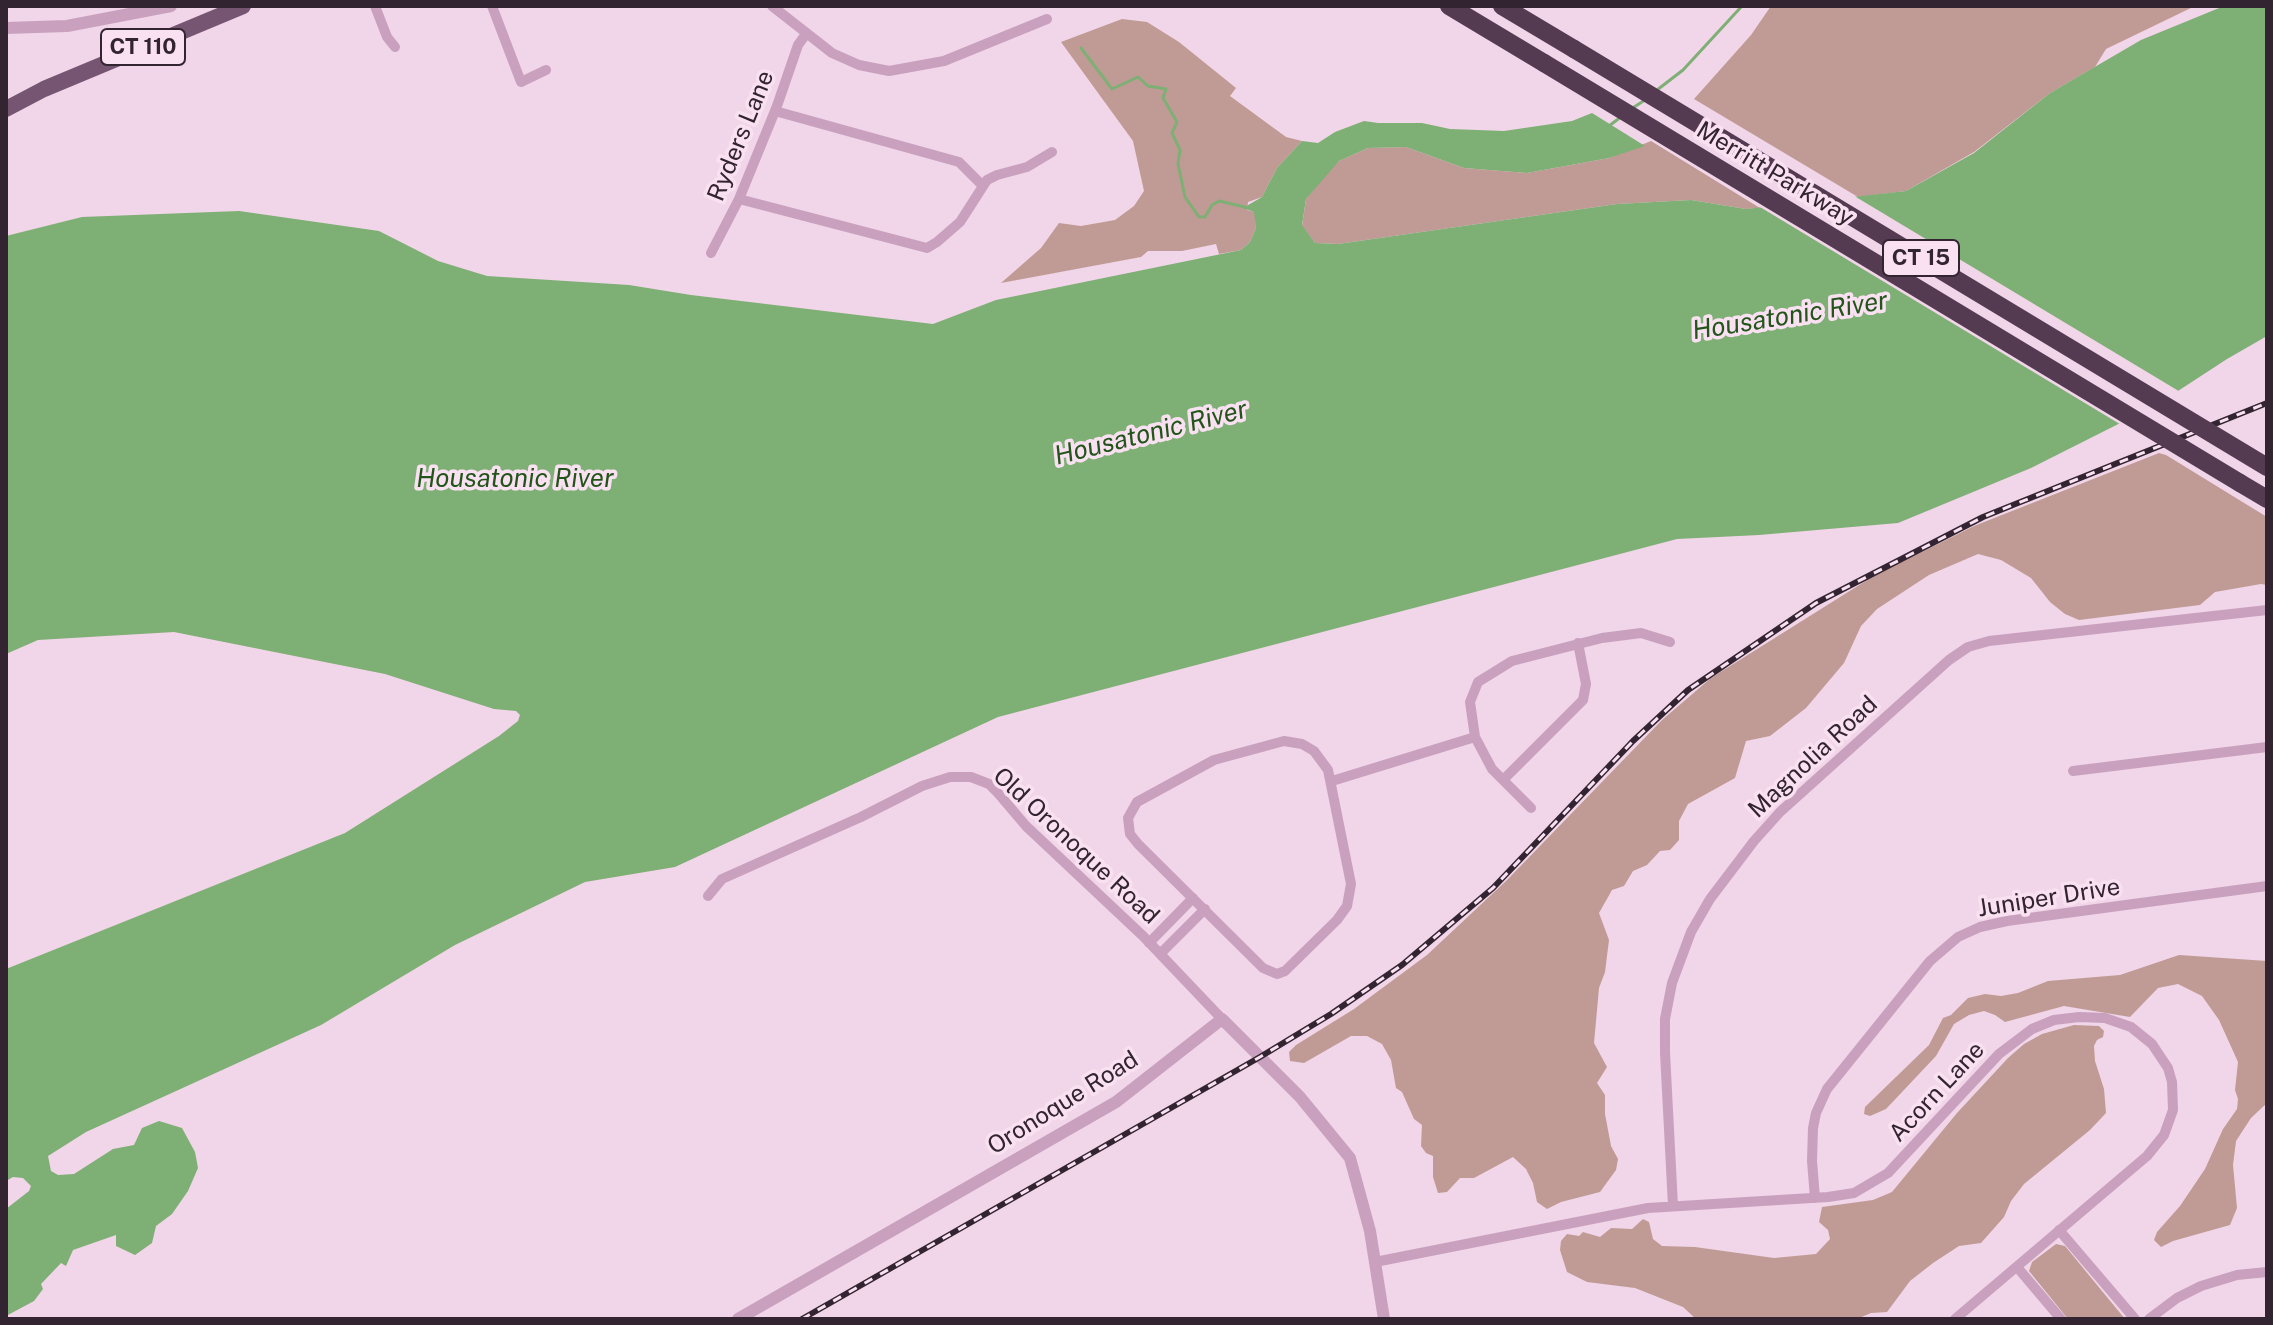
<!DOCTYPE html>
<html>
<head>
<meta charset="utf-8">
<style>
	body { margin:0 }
	#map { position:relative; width:2273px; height:1325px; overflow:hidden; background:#f1d5e8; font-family:"Public Sans",sans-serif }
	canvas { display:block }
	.frame { position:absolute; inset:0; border:8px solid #332432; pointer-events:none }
</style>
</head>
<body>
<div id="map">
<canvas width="2273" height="1325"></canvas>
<div class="frame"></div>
</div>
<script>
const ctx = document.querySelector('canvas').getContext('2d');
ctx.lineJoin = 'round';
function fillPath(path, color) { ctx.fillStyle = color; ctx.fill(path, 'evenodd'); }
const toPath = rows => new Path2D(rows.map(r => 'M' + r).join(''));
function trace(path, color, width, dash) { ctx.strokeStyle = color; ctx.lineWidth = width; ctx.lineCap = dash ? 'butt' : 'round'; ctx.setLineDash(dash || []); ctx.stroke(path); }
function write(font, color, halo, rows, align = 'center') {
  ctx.font = font + ' "Public Sans",sans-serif'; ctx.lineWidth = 7; ctx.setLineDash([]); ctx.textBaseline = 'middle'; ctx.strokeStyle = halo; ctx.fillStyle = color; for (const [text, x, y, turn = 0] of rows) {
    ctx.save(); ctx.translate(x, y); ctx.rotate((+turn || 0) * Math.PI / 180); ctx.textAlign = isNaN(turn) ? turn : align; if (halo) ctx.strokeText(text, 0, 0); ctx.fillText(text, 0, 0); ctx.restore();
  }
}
const green = toPath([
	[1771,6,2195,6,2106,49,2095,67,2050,93,1974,152,1906,191,1858,197,1694,99,1751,35],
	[1122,19,1147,22,1179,42,1236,88,1230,96,1286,137,1302,141,1277,168,1262,197,1248,202,1247,210,1255,212,1256,228,1250,242,1241,250,1219,254,1216,244,1182,251,1148,251,1141,257,1001,283,1041,248,1059,223,1081,226,1115,220,1134,206,1144,191,1133,141,1061,42],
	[1651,141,1760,208,1746,209,1691,200,1617,204,1338,244,1315,243,1302,226,1306,199,1327,172,1339,161,1368,148,1406,147,1464,168,1527,173,1609,158],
	[2159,453,2166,455,2267,517,2267,585,2261,584,2215,592,2200,605,2079,620,2065,614,2050,602,2031,578,2001,560,1978,554,1929,575,1877,609,1861,626,1844,663,1806,708,1770,736,1746,741,1735,778,1688,804,1679,821,1679,840,1670,850,1660,851,1647,865,1633,871,1624,886,1612,890,1599,913,1609,940,1605,972,1599,988,1594,1043,1607,1067,1597,1083,1605,1095,1605,1114,1611,1146,1618,1159,1616,1170,1600,1192,1561,1202,1547,1209,1537,1202,1533,1183,1526,1169,1513,1157,1474,1178,1460,1178,1447,1192,1438,1193,1433,1177,1433,1156,1426,1153,1421,1146,1422,1125,1414,1119,1402,1092,1396,1088,1391,1060,1382,1044,1367,1036,1351,1036,1304,1063,1290,1061,1289,1052,1296,1045,1354,1009,1427,955,1506,881,1662,720,1711,678,1872,577,1974,526],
	[2179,955,2267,961,2267,1103,2251,1118,2236,1141,2233,1165,2237,1208,2230,1225,2173,1241,2161,1247,2154,1240,2157,1232,2180,1206,2205,1169,2223,1129,2237,1109,2238,1099,2235,1090,2238,1062,2219,1020,2202,996,2178,984,2158,988,2130,1017,2064,1006,2005,1022,1995,1015,1984,1011,1969,1015,1954,1024,1936,1056,1886,1109,1870,1116,1864,1114,1865,1107,1929,1045,1943,1018,1951,1015,1968,998,1985,994,2001,996,2018,993,2048,981,2120,975],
	[2074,1025,2099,1026,2104,1031,2103,1037,2097,1040,2094,1046,2095,1061,2104,1089,2106,1113,2090,1130,2024,1184,2011,1201,2004,1217,1981,1243,1959,1246,1933,1263,1910,1281,1887,1312,1871,1313,1857,1319,1696,1319,1683,1307,1635,1288,1587,1282,1567,1272,1560,1250,1561,1241,1567,1234,1579,1236,1583,1232,1600,1237,1611,1228,1632,1229,1643,1219,1649,1222,1653,1239,1662,1246,1695,1247,1774,1258,1816,1254,1830,1239,1828,1230,1819,1222,1822,1207,1873,1200,1892,1192,1957,1113,2008,1058,2024,1044,2042,1034],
	[2056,1244,2065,1246,2125,1319,2068,1319,2029,1271,2032,1262]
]);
const water = toPath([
	[2224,6,2267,6,2267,336,2227,359,2158,404,2031,468,1898,523,1759,535,1677,539,998,717,675,867,585,882,455,945,321,1025,86,1132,48,1156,51,1171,58,1175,74,1174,113,1149,134,1145,142,1128,159,1121,182,1128,195,1152,198,1168,188,1191,172,1214,156,1226,152,1243,135,1255,116,1246,116,1235,73,1250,66,1266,61,1263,41,1284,43,1289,34,1301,6,1316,6,1209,29,1191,31,1186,23,1178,13,1177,6,1181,6,969,345,833,499,736,518,721,520,715,516,711,494,709,385,674,174,632,38,640,6,654,6,236,82,217,239,211,379,231,438,261,487,276,629,285,691,295,933,324,996,300,1241,250,1250,242,1256,228,1254,212,1243,208,1262,197,1277,168,1302,141,1318,143,1335,132,1364,121,1378,123,1422,123,1450,129,1504,131,1572,121,1592,113,1645,146,1609,158,1527,173,1464,168,1406,147,1368,148,1339,161,1306,199,1302,225,1315,243,1338,244,1617,204,1691,200,1746,209,1906,191,1974,153,2050,93,2141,40]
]);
const pier = toPath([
	[1851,194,2182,393,2123,426,1755,204]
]);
const stream = toPath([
	[1081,48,1112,89,1138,77,1148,86,1166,89,1163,98,1177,122,1172,133,1180,150,1178,164,1185,197,1199,217,1205,217,1212,205,1219,201,1245,207],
	[1657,90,1683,70,1742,6],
	[1631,109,1645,100],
	[1609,126,1622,116]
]);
const minor = toPath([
	[375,6,387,37,395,47],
	[492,6,521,82,546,70],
	[772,6,832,53,859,65,889,71,944,61,1047,19],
	[775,111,959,162,982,185],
	[739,199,927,248,937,242,960,222,987,180,997,175,1027,167,1052,152],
	[711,253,739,199,777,106,798,45,806,34],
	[1284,741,1302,744,1314,751,1328,770,1351,884,1347,906,1337,920,1285,971,1277,974,1263,968,1138,844,1130,834,1128,818,1137,802,1214,760,1284,741],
	[2073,771,2267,747],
	[1503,780,1583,700,1586,684,1578,643],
	[1332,781,1475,737],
	[1531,808,1492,769,1475,737,1470,702,1478,682,1512,661,1602,638,1641,633,1670,642],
	[708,896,722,879,861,817,922,786,950,777,971,777,989,784,998,793,1026,826,1143,936,1222,1019],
	[1149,943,1193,898],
	[1160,954,1205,909],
	[1815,1198,1812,1161,1813,1128,1816,1113,1827,1089,1930,961,1958,937,1980,927,2007,921,2267,886],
	[1673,1206,1665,1053,1665,1019,1672,983,1691,932,1710,899,1754,841,1780,812,1949,660,1968,647,1989,641,2267,610],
	[2059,1230,2135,1319],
	[1375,1262,1648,1208,1828,1197,1854,1193,1888,1173,1999,1054,2032,1029,2054,1020,2079,1017,2105,1018,2131,1027,2152,1044,2168,1068,2172,1082,2173,1110,2164,1135,2147,1156,1955,1319],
	[2017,1267,2061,1319],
	[2149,1319,2177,1298,2201,1286,2237,1275,2267,1272]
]);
const tertiary = toPath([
	[6,28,67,26,171,6],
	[738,1319,1116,1102,1222,1019,1300,1097,1350,1158,1370,1231,1384,1319]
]);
const primary = toPath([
	[6,109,44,89,243,6]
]);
const motorway = toPath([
	[1449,6,1544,63],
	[1502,6,1574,49],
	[2240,483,2267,499]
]);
const rail = toPath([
	[802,1319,1260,1057,1331,1014,1402,965,1493,888,1633,741,1688,690,1816,603,1983,517,2267,403]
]);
const motorwayBridge = toPath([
	[1574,49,2267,467],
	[1544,63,2240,483]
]);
const shields = [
	[143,47,84],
	[1921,258,76]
];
const shieldNames = [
	["CT 110",143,47],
	["CT 15",1921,258]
];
const streetNames = [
	["Ryders Lane",741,136,-68],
	["Merritt Parkway",1775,174,31],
	["Magnolia Road",1813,757,-43],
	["Old Oronoque Road",1076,846,43],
	["Juniper Drive",2049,898,-9],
	["Acorn Lane",1937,1092,-47],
	["Oronoque Road",1063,1103,-32]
];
const waterNames = [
	["Housatonic River",1790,316,-9],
	["Housatonic River",1151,433,-14],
	["Housatonic River",515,479]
];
fillPath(green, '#c09b95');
fillPath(water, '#7eaf74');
fillPath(pier, '#f1d5e8');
trace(stream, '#7eaf74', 3);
trace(minor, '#c9a1bf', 10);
trace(tertiary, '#c9a1bf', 12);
trace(primary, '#765572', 16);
trace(motorway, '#543b52', 18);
trace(rail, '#332432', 6);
trace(rail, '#f9e1f1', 3, [9]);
trace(motorwayBridge, '#543b52', 18);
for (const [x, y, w] of shields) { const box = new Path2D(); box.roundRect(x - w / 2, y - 18, w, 36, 6); ctx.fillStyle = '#f9e1f1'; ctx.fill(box); trace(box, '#332432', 2); }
write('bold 22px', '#332432', null, shieldNames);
write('24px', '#332432', '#f9e1f1', streetNames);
write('italic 26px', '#225519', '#f9e1f1', waterNames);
</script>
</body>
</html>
